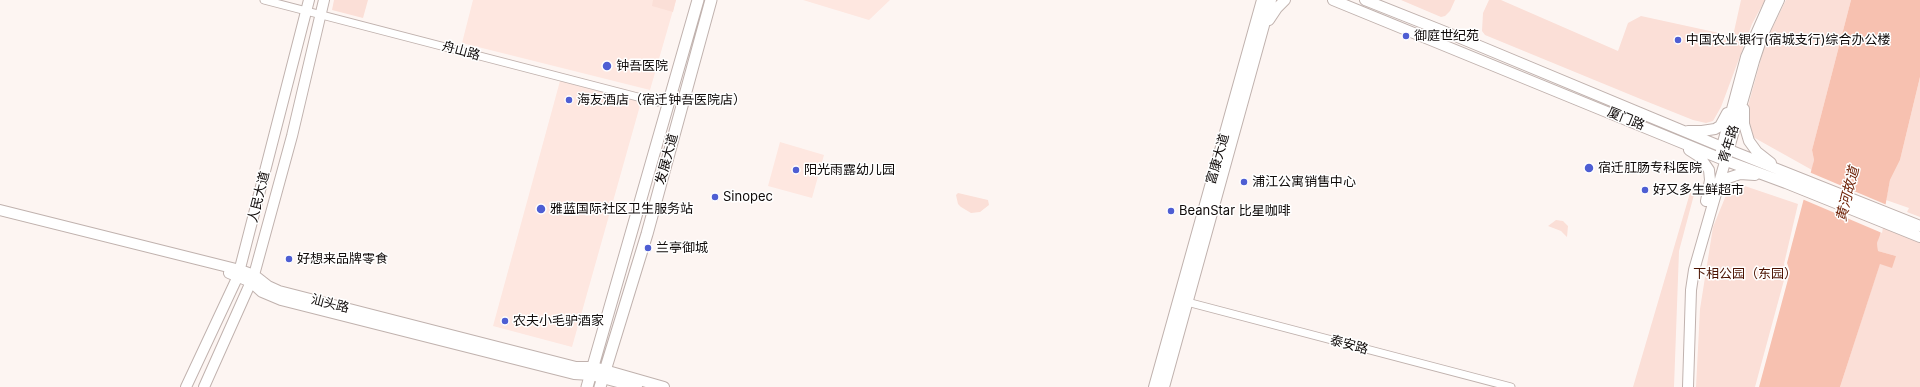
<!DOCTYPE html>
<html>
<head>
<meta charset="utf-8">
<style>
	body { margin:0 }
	canvas { display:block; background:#fdf5f2 }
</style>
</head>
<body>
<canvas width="1920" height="387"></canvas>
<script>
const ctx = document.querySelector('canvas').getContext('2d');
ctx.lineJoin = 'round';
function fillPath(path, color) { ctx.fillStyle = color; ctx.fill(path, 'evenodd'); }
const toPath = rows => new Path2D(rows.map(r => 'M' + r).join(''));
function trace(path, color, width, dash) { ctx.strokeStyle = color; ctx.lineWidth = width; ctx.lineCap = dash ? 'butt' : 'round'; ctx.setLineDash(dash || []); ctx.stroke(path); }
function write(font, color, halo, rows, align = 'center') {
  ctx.font = font + ' Inter,"Noto Sans SC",sans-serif'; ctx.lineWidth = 3; ctx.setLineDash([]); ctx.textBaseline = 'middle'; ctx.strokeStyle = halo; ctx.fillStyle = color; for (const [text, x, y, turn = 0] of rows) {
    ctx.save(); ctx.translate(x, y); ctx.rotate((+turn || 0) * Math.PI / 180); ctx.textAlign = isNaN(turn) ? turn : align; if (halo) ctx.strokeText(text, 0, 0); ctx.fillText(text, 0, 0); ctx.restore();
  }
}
const built = toPath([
	[473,0,676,0,650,90,462,43],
	[803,0,890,0,869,20],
	[560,81,641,102,572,347,493,326],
	[780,142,824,155,812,198,768,186]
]);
const green = toPath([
	[334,0,368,0,363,18,332,10],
	[653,0,676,0,673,12,652,6],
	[1401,0,1455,0,1450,11,1445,16,1441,17],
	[1489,0,1501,0,1618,51,1628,23,1641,16,1733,36,1741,0,1765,0,1752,24,1721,107,1713,121,1706,123,1693,120,1643,100,1485,35,1482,31,1483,13],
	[1786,0,1851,0,1812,150,1814,160,1812,170,1753,137,1746,113,1766,41],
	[1920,77,1920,217,1907,212,1909,208,1886,200,1890,180,1900,160],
	[1736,183,1798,204,1784,264,1787,269,1755,387,1696,387,1700,309,1713,227,1729,188],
	[1695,191,1679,251,1674,387,1633,387,1690,193],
	[958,193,988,200,989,205,980,212,971,213,961,207,958,204,956,195],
	[1556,220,1563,221,1568,226,1567,237,1561,231,1548,226],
	[1881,227,1920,242,1920,387,1840,387,1880,263,1896,256,1878,251,1877,243]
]);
const water = toPath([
	[1851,0,1920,0,1920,77,1900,160,1890,180,1880,235,1877,243,1878,251,1896,256,1892,268,1880,264,1840,387,1759,387,1790,272,1787,263,1814,160,1812,150]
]);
const pier = toPath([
	[1809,172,1887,205,1882,233,1802,199]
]);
const street = toPath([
	[264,0,657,102],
	[1187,302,1511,387]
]);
const secondary = toPath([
	[1333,0,1724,160,1786,183,1920,237],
	[1365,0,1453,35,1722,147,1920,226],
	[1269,20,1277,8,1285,0],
	[1744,109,1744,124,1749,141,1757,152,1771,163],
	[1688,131,1702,131,1715,129,1720,126,1727,113],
	[1689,150,1700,157,1709,170,1710,180,1706,201],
	[1721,150,1746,57,1771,0],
	[1719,190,1725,179,1740,174,1755,175],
	[0,210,240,270,254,275,268,286,279,291,576,367,594,367,664,387],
	[229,273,251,282,262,292,281,300,574,374,591,375,637,387],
	[186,387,238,276,309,0],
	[204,387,254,275,292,136,324,0],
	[1154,387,1262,0],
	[1164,387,1271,0],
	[1688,387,1691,290,1694,270,1754,61,1763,34,1779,0]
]);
const primary = toPath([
	[587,387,698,0],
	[600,387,647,234,711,0]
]);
const markers = [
	[1406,36,4,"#4e5ed3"],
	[1678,40,4,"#4e5ed3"],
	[607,66,5,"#4e5ed3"],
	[569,100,4,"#4e5ed3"],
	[1589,168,5,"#4e5ed3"],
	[796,170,4,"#4e5ed3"],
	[1244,182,4,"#4e5ed3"],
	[1645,190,4,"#4e5ed3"],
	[715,197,4,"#4e5ed3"],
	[541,209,5,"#4e5ed3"],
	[1171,211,4,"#4e5ed3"],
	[648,248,4,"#4e5ed3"],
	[289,259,4,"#4e5ed3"],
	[505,321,4,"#4e5ed3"]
];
const poiNames = [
	["御庭世纪苑",1414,36],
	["中国农业银行(宿城支行)综合办公楼",1686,40],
	["钟吾医院",616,66],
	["海友酒店（宿迁钟吾医院店）",577,100],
	["宿迁肛肠专科医院",1598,168],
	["阳光雨露幼儿园",804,170],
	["浦江公寓销售中心",1252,182],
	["好又多生鲜超市",1653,190],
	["Sinopec",723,197],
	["雅蓝国际社区卫生服务站",550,209],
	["BeanStar 比星咖啡",1179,211],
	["兰亭御城",656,248],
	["好想来品牌零食",297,259],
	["农夫小毛驴酒家",513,321]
];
const streetNames = [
	["舟山路",461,51,15],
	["厦门路",1626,119,22],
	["青年路",1729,144,-73],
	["发展大道",667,159,-75],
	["富康大道",1218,159,-74],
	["人民大道",259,197,-76],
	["汕头路",330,304,14],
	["泰安路",1349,345,15]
];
const parkNames = [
	["下相公园（东园）",1745,274]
];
const waterNames = [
	["黄河故道",1848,194,-76]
];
fillPath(built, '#fee7e0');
fillPath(green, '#fbdfd7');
fillPath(water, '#f7c1b0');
fillPath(pier, '#fdf5f2');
trace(street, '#c0b2ae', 9);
trace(secondary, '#c0b2ae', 12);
trace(primary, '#c0b2ae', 13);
trace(street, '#fff', 7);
trace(secondary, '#fff', 10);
trace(primary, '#fff', 11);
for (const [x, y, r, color] of markers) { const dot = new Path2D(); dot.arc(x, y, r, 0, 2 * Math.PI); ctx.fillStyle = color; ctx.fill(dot); trace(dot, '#fff', 1.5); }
write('13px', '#0f0a09', '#fff', poiNames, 'left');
write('13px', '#0f0a09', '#fff', streetNames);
write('13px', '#4c1301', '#fff', parkNames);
write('italic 14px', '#6f2207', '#fff', waterNames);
</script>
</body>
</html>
